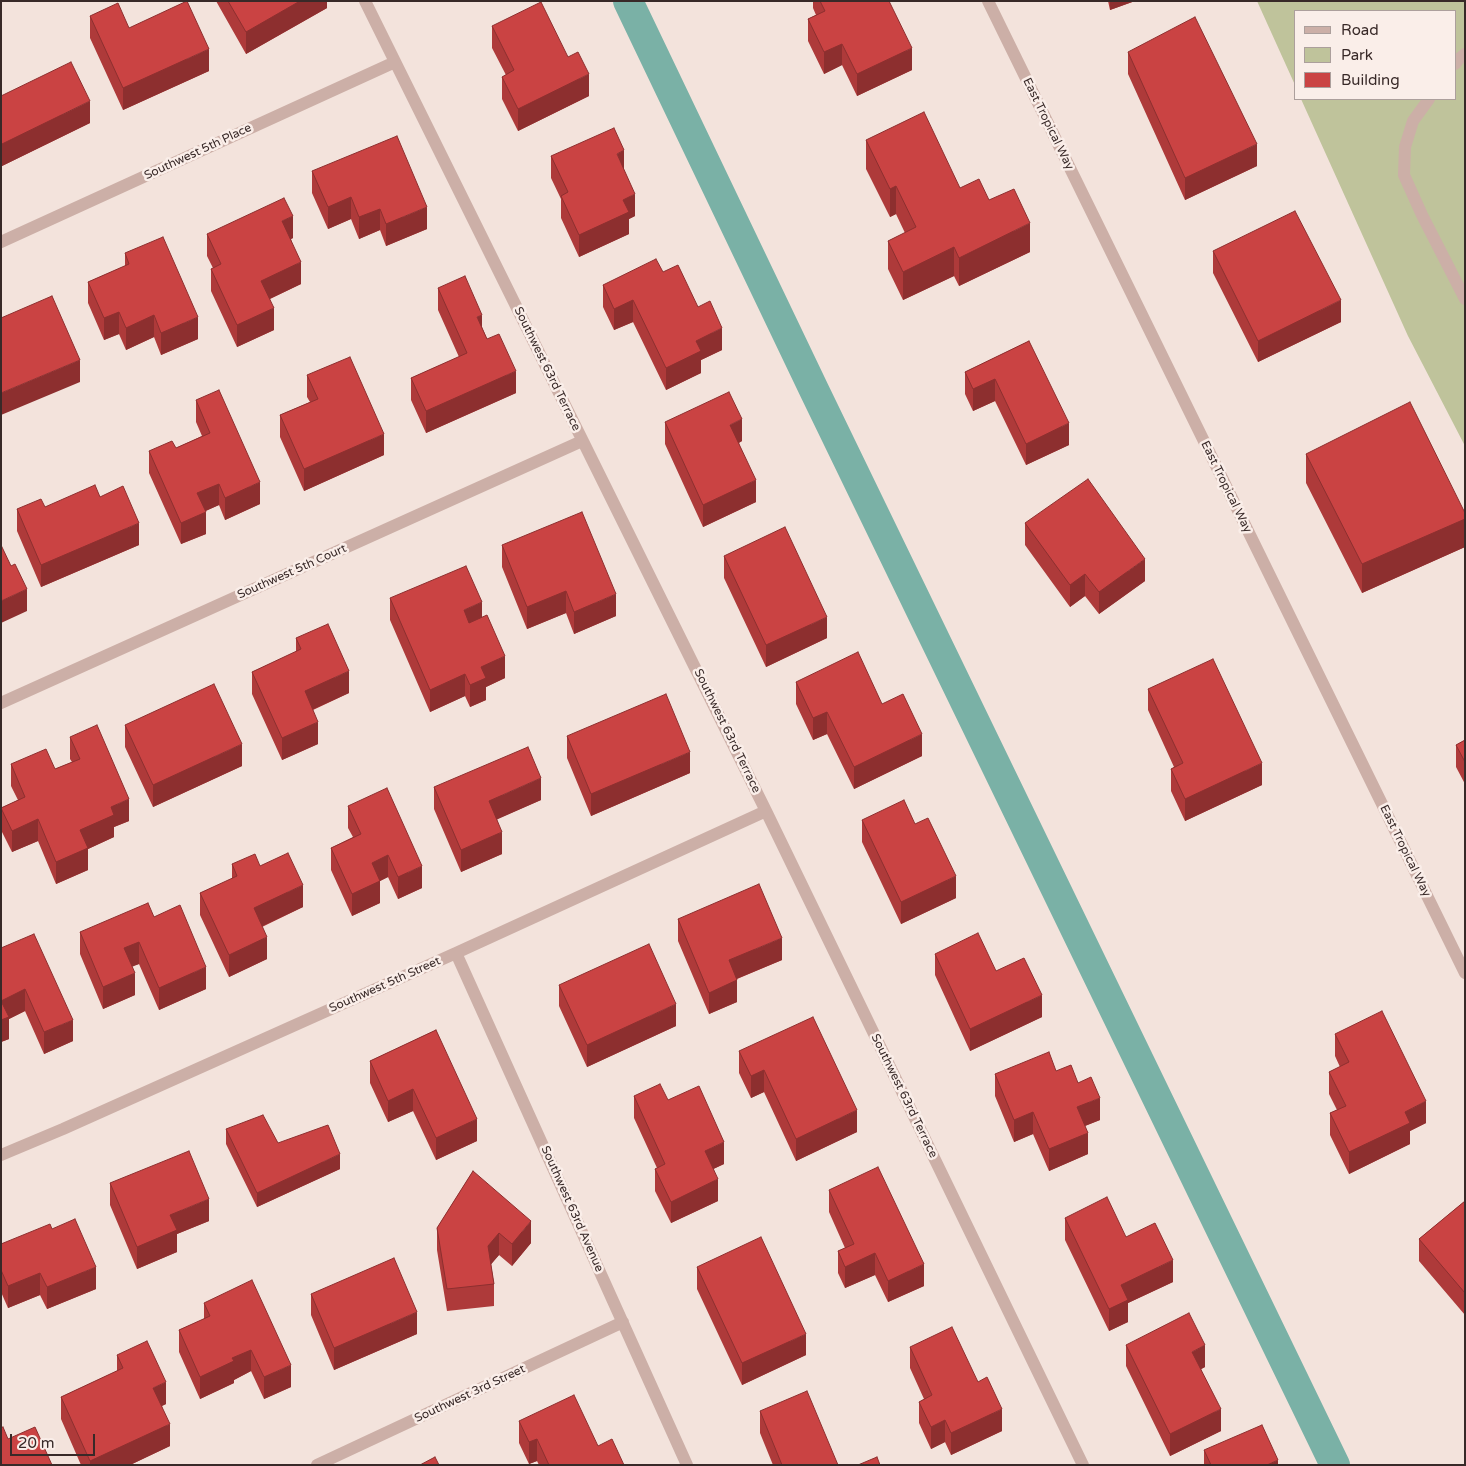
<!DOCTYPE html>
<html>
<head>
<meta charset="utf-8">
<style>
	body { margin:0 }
	#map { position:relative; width:1466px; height:1466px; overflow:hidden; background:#f3e3dc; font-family:"Varela Round",sans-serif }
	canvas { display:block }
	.frame { position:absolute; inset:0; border:2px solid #382928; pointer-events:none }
	.legend { position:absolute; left:1294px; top:10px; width:162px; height:90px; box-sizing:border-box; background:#faeee9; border:1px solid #ac9f9c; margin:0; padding:6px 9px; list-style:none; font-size:15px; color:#382928 }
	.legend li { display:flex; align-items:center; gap:10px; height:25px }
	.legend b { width:25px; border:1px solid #ac9f9c }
	.scale { position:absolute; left:10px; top:1434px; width:85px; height:22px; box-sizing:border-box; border:2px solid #382928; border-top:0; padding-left:6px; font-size:15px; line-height:18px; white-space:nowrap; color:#382928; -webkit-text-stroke:4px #faeee9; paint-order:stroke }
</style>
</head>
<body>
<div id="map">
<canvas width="1466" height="1466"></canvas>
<div class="frame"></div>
<ul class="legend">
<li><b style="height:6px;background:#ccafa7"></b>Road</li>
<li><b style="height:14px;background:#bfc39b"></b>Park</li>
<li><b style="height:14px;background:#ca4343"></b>Building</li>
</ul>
<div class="scale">20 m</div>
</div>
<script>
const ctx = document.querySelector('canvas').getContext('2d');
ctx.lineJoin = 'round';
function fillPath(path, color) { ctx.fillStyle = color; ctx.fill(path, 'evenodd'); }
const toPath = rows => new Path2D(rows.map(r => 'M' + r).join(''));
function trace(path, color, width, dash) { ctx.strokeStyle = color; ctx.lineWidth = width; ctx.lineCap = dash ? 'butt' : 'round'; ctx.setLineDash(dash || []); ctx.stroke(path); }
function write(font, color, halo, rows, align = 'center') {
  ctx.font = font + ' "Varela Round",sans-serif'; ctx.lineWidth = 5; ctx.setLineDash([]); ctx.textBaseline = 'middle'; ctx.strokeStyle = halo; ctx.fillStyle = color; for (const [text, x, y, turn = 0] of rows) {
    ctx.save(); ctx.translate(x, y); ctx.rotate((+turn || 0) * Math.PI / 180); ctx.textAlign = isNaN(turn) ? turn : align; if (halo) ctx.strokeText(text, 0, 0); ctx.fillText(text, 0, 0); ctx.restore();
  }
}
const green = toPath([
	[1257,1,1465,1,1465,446,1408,336,1301,99,1455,99,1455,11,1295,11,1295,85]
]);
const canal = toPath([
	[628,1,815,392,1335,1465]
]);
const lane = toPath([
	[1455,64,1460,58,1465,54],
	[1429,99,1413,121,1405,147,1404,175,1422,215,1465,299]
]);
const street = toPath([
	[365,1,766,811,1083,1465],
	[988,1,1465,973],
	[1,242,395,62],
	[1,703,582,441],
	[456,953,687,1465],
	[1,1155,63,1129,456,953,766,811],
	[317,1465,623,1322]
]);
const wall = toPath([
	[216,1,327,1,327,8,246,54],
	[813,1,889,1,912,70,857,96,842,65,824,74,808,41,808,19,816,15,813,8],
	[1108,1,1135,1,1110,10],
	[90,16,129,28,209,71,123,110,90,38],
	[492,26,568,57,589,96,518,131,502,99,502,77,506,75,492,48],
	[1128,52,1257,166,1185,200,1128,74],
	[1,96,90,123,2,166,1,164],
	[866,140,960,188,989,200,1030,252,959,286,954,276,903,300,888,269,888,241,905,233,896,214,890,217,866,169],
	[551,156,624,170,635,216,629,219,629,234,579,257,561,218,561,199,551,178],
	[312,171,427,229,386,246,380,230,359,239,351,219,328,229,312,193],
	[207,234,293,238,291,239,301,284,270,299,274,330,237,347,211,291,211,269,213,268,207,256],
	[1213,251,1341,322,1258,362,1213,273],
	[125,253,198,339,161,355,154,337,126,350,119,334,104,340,88,303,88,282,125,266],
	[663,272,698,307,722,350,701,360,701,373,666,390,633,322,614,330,603,307,603,285],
	[438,288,482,327,487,339,516,393,426,433,411,400,411,378,459,357,438,310],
	[1029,341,1069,445,1026,465,995,401,973,411,965,394,965,372],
	[307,375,384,455,304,491,280,437,280,415,310,402,307,397],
	[196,400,260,504,225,520,219,505,205,511,206,534,181,544,149,473,149,451,176,448,202,436,196,422],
	[665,422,742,441,739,443,756,502,703,527,665,444],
	[1306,454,1465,513,1465,547,1362,593,1306,483],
	[100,497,139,545,41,587,17,531,17,509,45,507],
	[1025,523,1145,581,1099,614,1085,596,1070,607,1025,545],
	[502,545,616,616,574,634,566,613,527,629,502,567],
	[724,556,827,638,766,667,724,578],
	[390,598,482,617,505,678,486,687,486,700,470,707,465,696,430,712,390,620],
	[296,638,349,693,313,710,318,744,282,760,252,694,252,672,296,652],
	[796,682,882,704,922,756,854,789,827,734,813,740,796,704],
	[1148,689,1262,785,1185,821,1171,791,1171,769,1174,767,1148,710],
	[125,725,242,766,153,807,125,747],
	[567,736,690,773,591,816,567,758],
	[70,737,129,821,114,827,114,837,88,849,88,870,56,884,38,841,12,852,1,830,1,808,18,800,11,786,11,764,55,769,72,762,70,759],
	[1465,740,1465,784,1456,767,1456,745],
	[434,787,541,800,497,819,502,854,461,872,434,809],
	[348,806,422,888,398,899,388,877,380,881,380,903,352,916,331,870,331,848,353,837,348,828],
	[862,820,915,824,956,898,901,924,862,842],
	[232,864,260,866,303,907,262,927,267,959,229,977,200,915,200,893,232,879],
	[154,917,206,989,159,1010,139,964,132,966,135,995,103,1009,80,954,80,932],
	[678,919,782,960,737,979,737,1002,709,1014,678,941],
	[1,948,73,1041,44,1054,25,1011,9,1019,9,1039,1,1042],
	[935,954,996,971,1042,1017,970,1051,935,975],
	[559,985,676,1026,587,1067,559,1006],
	[436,1030,477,1141,436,1160,413,1111,388,1122,370,1083,370,1061],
	[1335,1034,1426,1123,1410,1131,1410,1144,1349,1174,1330,1135,1330,1113,1337,1110,1329,1094,1329,1072,1340,1067,1335,1056],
	[739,1051,857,1132,796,1161,764,1092,751,1098,739,1073],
	[1056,1071,1078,1083,1100,1120,1085,1126,1088,1154,1049,1171,1033,1134,1014,1142,995,1096,995,1074],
	[634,1096,668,1100,724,1164,713,1169,718,1201,671,1223,655,1191,655,1169,657,1168,634,1118],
	[226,1129,278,1143,340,1169,257,1207,226,1144],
	[473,1171,531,1243,512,1266,499,1255,491,1264,494,1284,494,1306,447,1311,437,1250,437,1228],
	[110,1183,209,1221,177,1234,177,1252,137,1269,110,1205],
	[829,1190,924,1286,888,1302,875,1275,845,1288,838,1273,838,1251,845,1248,829,1212],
	[1465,1201,1465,1315,1419,1261,1419,1239],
	[1065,1218,1126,1237,1173,1282,1128,1303,1128,1322,1109,1331,1065,1240],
	[52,1229,96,1289,47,1309,40,1295,8,1308,1,1292,1,1244],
	[697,1267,806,1355,742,1385,697,1289],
	[311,1294,417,1334,334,1370,311,1315],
	[204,1303,291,1387,264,1399,251,1371,234,1380,234,1383,200,1399,179,1352,179,1330,204,1319],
	[1126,1345,1205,1367,1201,1369,1221,1431,1170,1456,1126,1366],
	[910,1347,978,1382,1002,1431,951,1455,945,1442,931,1449,919,1423,919,1402,924,1399,910,1368],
	[117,1355,166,1404,162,1406,170,1446,130,1465,81,1465,61,1419,61,1397,117,1371],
	[760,1411,838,1465,773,1465,760,1433],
	[519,1421,598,1446,624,1465,539,1465,537,1461,529,1464,519,1443],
	[1204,1450,1278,1465,1204,1465]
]);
const shadedWall = toPath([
	[300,1,327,1,327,8,246,54,246,32],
	[1110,1,1135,1,1110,10],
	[842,44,842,65,824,74,824,52],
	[912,48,912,70,857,96,857,74],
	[209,49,209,71,123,110,123,88],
	[589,74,589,96,518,131,518,109],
	[90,101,90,123,2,166,2,144],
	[1257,144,1257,166,1185,200,1185,178],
	[624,150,624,172,617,154],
	[896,186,896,214,890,217,890,189],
	[635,194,635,216,629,219,629,234,579,257,579,235,623,200],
	[351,197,351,219,328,229,328,207],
	[427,207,427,229,386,246,386,224],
	[380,209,380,230,359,239,359,217],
	[293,216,293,238,282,243,282,221],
	[1030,223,1030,252,959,286,959,258],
	[954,247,954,276,903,300,903,272],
	[301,262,301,284,261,303,261,281],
	[633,300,633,322,614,330,614,309],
	[1341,300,1341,322,1258,362,1258,341],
	[274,308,274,330,237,347,237,325],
	[119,312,119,334,104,340,104,318],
	[154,315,154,337,126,350,126,328],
	[482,315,482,337,477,317],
	[198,317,198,339,161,355,161,333],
	[722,328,722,350,701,360,701,373,666,390,666,368,696,341],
	[80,360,80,382,1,415,1,393],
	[516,371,516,393,426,433,426,411],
	[995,379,995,401,973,411,973,389],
	[742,419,742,441,730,447,730,425],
	[1069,423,1069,445,1026,465,1026,444],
	[384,434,384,455,304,491,304,469],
	[756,480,756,502,703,527,703,505],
	[260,482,260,504,225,520,225,498],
	[219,484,219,505,197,515,197,493],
	[206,512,206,534,181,544,181,523],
	[1465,519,1465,547,1362,593,1362,564],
	[139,523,139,545,41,587,41,565],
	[1145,559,1145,581,1099,614,1099,592],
	[1085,574,1085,596,1070,607,1070,585],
	[27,589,27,611,1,623,1,601],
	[566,591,566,613,527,629,527,607],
	[616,594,616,616,574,634,574,612],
	[482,602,482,624,464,632,464,610],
	[827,617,827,638,766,667,766,645],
	[505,656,505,678,486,687,486,700,470,707,470,685,481,667],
	[349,671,349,693,305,713,305,691],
	[465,674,465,696,430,712,430,690],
	[827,712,827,734,813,740,813,718],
	[318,722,318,744,282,760,282,738],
	[922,734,922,756,854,789,854,767],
	[242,744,242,766,153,807,153,785],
	[690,752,690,773,591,816,591,794],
	[1262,763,1262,785,1185,821,1185,799],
	[541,778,541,800,489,823,489,801],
	[129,799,129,821,114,827,114,837,88,849,88,870,56,884,56,862,80,830,111,807],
	[38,819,38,841,12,852,12,831],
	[502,832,502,854,461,872,461,850],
	[388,855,388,877,380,881,380,903,352,916,352,894,372,863],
	[422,866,422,888,398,899,398,877],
	[956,876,956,898,901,924,901,902],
	[303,885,303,907,254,930,254,908],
	[267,937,267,959,229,977,229,955],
	[782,938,782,960,729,982,729,960],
	[139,942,139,964,124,970,124,948],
	[206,967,206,989,159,1010,159,988],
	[135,973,135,995,103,1009,103,987],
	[737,980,737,1002,709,1014,709,993],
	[25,989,25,1011,9,1019,9,1039,1,1042,1,1001],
	[1042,995,1042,1017,970,1051,970,1029],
	[676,1004,676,1026,587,1067,587,1045],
	[73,1020,73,1041,44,1054,44,1032],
	[764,1070,764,1092,751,1098,751,1076],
	[413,1089,413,1111,388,1122,388,1101],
	[1100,1098,1100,1120,1077,1129,1077,1107],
	[1426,1101,1426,1123,1410,1131,1410,1144,1349,1174,1349,1152,1405,1112],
	[857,1110,857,1132,796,1161,796,1139],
	[1033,1112,1033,1134,1014,1142,1014,1120],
	[477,1119,477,1141,436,1160,436,1138],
	[1088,1133,1088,1154,1049,1171,1049,1149],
	[724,1142,724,1164,705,1173,705,1151],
	[340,1154,340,1169,257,1207,257,1193],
	[718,1179,718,1201,671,1223,671,1202],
	[209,1199,209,1221,177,1234,177,1252,137,1269,137,1247,170,1215],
	[531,1221,531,1243,512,1266,512,1244],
	[499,1233,499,1255,488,1268,488,1246],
	[875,1253,875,1275,845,1288,845,1267],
	[1173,1260,1173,1282,1128,1303,1128,1322,1109,1331,1109,1309,1121,1285],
	[924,1264,924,1286,888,1302,888,1281],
	[96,1267,96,1289,47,1309,47,1287],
	[40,1273,40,1295,8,1308,8,1286],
	[417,1312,417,1334,334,1370,334,1348],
	[806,1334,806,1355,742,1385,742,1363],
	[1205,1345,1205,1367,1192,1374,1192,1352],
	[251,1350,251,1371,234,1380,234,1383,200,1399,200,1377,232,1358],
	[291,1365,291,1387,264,1399,264,1377],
	[166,1382,166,1404,153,1410,153,1388],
	[1002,1409,1002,1431,951,1455,951,1433],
	[1221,1409,1221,1431,1170,1456,1170,1434],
	[945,1420,945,1442,931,1449,931,1427],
	[170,1424,170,1446,130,1465,90,1465,90,1461],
	[537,1439,537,1461,529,1464,529,1442],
	[1278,1460,1278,1465,1267,1465]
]);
const building = toPath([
	[187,1,209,49,123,88,90,16,118,3,129,28,187,1],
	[228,1,300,1,246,32,228,1],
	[820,1,889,1,912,48,857,74,842,44,824,52,808,19,825,11,820,1],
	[541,2,568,57,578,52,589,74,518,109,502,77,514,70,492,26,541,2],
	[1195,17,1257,144,1185,178,1128,52,1195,17],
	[71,62,90,101,2,144,1,142,1,96,71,62],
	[924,112,960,188,979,179,989,200,1014,189,1030,223,959,258,954,247,903,272,888,241,916,227,896,186,890,189,866,140,924,112],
	[614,128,624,150,617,154,635,194,623,200,629,212,579,235,561,196,568,192,551,156,614,128],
	[397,136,427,207,386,224,380,209,359,217,351,197,328,207,312,171,397,136],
	[284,198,293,216,282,221,301,262,261,281,274,308,237,325,211,269,221,264,207,234,284,198],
	[1295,211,1341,300,1258,341,1213,251,1295,211],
	[163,237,198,317,161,333,154,315,126,328,119,312,104,318,88,282,129,264,125,253,163,237],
	[656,259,663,272,678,265,698,307,710,301,722,328,696,341,701,351,666,368,633,300,614,309,603,285,656,259],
	[465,276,482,315,477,317,487,339,499,334,516,371,426,411,411,378,467,353,438,288,465,276],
	[52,296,80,360,1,393,1,318,52,296],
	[1029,341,1069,423,1026,444,995,379,973,389,965,372,1029,341],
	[350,357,384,434,304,469,280,415,318,399,307,375,350,357],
	[219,390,260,482,225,498,219,484,197,493,206,512,181,523,149,451,172,441,176,448,210,433,196,400,219,390],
	[729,392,742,419,730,425,756,480,703,505,665,422,729,392],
	[1410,402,1465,513,1465,519,1362,564,1306,454,1410,402],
	[1088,479,1145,559,1099,592,1085,574,1070,585,1025,523,1088,479],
	[95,485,100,497,123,486,139,523,41,565,17,509,41,499,45,507,95,485],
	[582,512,616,594,574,612,566,591,527,607,502,545,582,512],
	[785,527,827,617,766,645,724,556,785,527],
	[1,545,11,566,15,564,27,589,1,601,1,545],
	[466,566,482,602,464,610,469,623,487,615,505,656,481,667,486,678,470,685,465,674,430,690,390,598,466,566],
	[328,624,349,671,305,691,318,722,282,738,252,672,301,649,296,638,328,624],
	[858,652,882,704,903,694,922,734,854,767,827,712,813,718,796,682,858,652],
	[1213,659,1262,763,1185,799,1171,769,1183,763,1148,689,1213,659],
	[214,684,242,744,153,785,125,725,214,684],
	[666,694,690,752,591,794,567,736,666,694],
	[97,725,129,799,111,807,114,815,80,830,88,848,56,862,38,819,12,831,1,808,25,797,11,764,46,749,55,769,80,759,70,737,97,725],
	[1465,740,1465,762,1456,745,1465,740],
	[528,747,541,778,489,801,502,832,461,850,434,787,528,747],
	[387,788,422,866,398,877,388,855,372,863,380,881,352,894,331,848,361,834,348,806,387,788],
	[904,800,915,824,928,818,956,876,901,902,862,820,904,800],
	[288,853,303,885,254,908,267,937,229,955,200,893,237,876,232,864,255,854,260,866,288,853],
	[759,884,782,938,729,960,737,980,709,993,678,919,759,884],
	[148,903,154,917,180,905,206,967,159,988,139,942,124,948,135,973,103,987,80,932,148,903],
	[978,933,996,971,1024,958,1042,995,970,1029,935,954,978,933],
	[34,934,73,1020,44,1032,25,989,1,1001,9,1017,1,1020,1,948,34,934],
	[649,944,676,1004,587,1045,559,985,649,944],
	[1382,1011,1426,1101,1405,1112,1410,1123,1349,1152,1330,1113,1346,1106,1329,1072,1349,1062,1335,1034,1382,1011],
	[813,1017,857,1110,796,1139,764,1070,751,1076,739,1051,813,1017],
	[436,1030,477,1119,436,1138,413,1089,388,1101,370,1061,436,1030],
	[1049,1052,1056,1071,1071,1065,1078,1083,1091,1077,1100,1098,1077,1107,1088,1133,1049,1149,1033,1112,1014,1120,995,1074,1049,1052],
	[660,1084,668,1100,699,1086,724,1142,705,1151,718,1179,671,1202,655,1169,665,1164,634,1096,660,1084],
	[263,1115,278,1143,328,1125,340,1154,257,1193,226,1129,263,1115],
	[189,1151,209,1199,170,1215,177,1230,137,1247,110,1183,189,1151],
	[878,1167,924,1264,888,1281,875,1253,845,1267,838,1251,854,1244,829,1190,878,1167],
	[473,1171,531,1221,512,1244,499,1233,488,1246,494,1284,447,1289,437,1228,473,1171],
	[1107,1197,1126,1237,1155,1223,1173,1260,1121,1285,1128,1300,1109,1309,1065,1218,1107,1197],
	[1465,1201,1465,1293,1419,1239,1465,1201],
	[75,1219,96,1267,47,1287,40,1273,8,1286,1,1270,1,1244,50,1224,52,1229,75,1219],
	[761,1237,806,1334,742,1363,697,1267,761,1237],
	[394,1258,417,1312,334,1348,311,1294,394,1258],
	[252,1280,291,1365,264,1377,251,1350,232,1358,234,1361,200,1377,179,1330,210,1316,204,1303,252,1280],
	[1189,1313,1205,1345,1192,1352,1221,1409,1170,1434,1126,1345,1189,1313],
	[952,1327,978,1382,987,1377,1002,1409,951,1433,945,1420,931,1427,919,1402,932,1395,910,1347,952,1327],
	[147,1341,166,1382,153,1388,170,1424,90,1461,61,1397,123,1368,117,1355,147,1341],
	[807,1391,838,1465,782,1465,760,1411,807,1391],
	[574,1395,598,1446,612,1439,624,1465,549,1465,537,1439,529,1442,519,1421,574,1395],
	[1262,1425,1278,1460,1267,1465,1211,1465,1204,1450,1262,1425],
	[3,1427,8,1439,35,1427,52,1465,1,1465,1,1428,3,1427],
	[435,1457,439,1465,420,1465,435,1457],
	[877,1457,880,1465,858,1465,877,1457]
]);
const streetNames = [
	["East Tropical Way",1048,124,64],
	["Southwest 5th Place",198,152,-25],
	["Southwest 63rd Terrace",547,369,64],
	["East Tropical Way",1226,487,64],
	["Southwest 5th Court",292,572,-24],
	["Southwest 63rd Terrace",727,731,64],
	["East Tropical Way",1405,851,64],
	["Southwest 5th Street",385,985,-24],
	["Southwest 63rd Terrace",904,1096,64],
	["Southwest 63rd Avenue",572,1209,66],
	["Southwest 3rd Street",470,1394,-25]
];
fillPath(green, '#bfc39b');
trace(canal, '#7ab1a6', 30);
trace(lane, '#ccafa7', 12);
trace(street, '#ccafa7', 12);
fillPath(wall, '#ae3a3a');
fillPath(shadedWall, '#8d2f2f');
fillPath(building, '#ca4343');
trace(building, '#8d2f2f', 1);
write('12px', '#382928', '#faeee9', streetNames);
</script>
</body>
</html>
